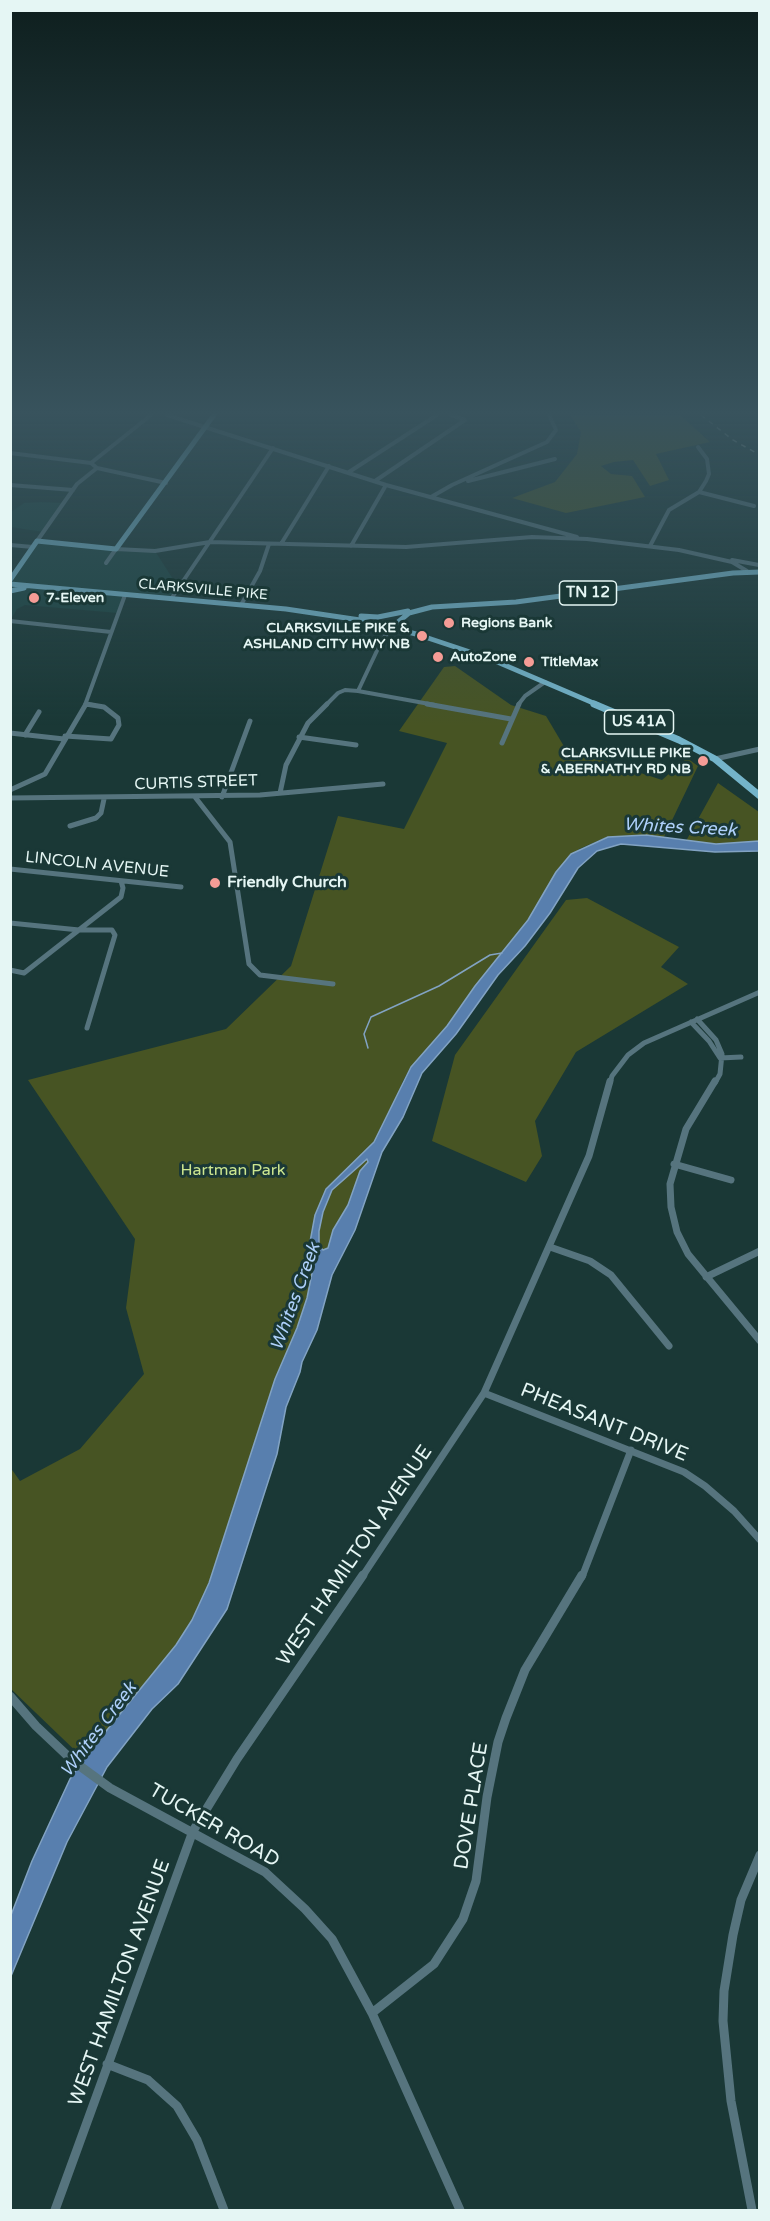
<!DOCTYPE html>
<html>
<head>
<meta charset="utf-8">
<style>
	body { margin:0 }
	#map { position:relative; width:770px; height:2221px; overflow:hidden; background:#1a3836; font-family:"Varela Round",sans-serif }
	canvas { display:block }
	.frame { position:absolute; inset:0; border:12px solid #e5f6f4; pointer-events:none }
</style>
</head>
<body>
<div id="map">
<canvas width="770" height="2221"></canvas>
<div class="frame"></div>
</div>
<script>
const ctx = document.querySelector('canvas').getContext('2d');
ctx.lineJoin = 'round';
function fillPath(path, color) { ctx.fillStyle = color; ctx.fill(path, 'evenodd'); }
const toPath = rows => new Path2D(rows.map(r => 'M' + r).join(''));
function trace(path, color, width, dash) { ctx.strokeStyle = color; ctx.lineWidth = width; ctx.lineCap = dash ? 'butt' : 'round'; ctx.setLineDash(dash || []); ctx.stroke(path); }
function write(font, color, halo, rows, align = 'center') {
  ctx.font = font + ' "Varela Round",sans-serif'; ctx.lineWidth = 6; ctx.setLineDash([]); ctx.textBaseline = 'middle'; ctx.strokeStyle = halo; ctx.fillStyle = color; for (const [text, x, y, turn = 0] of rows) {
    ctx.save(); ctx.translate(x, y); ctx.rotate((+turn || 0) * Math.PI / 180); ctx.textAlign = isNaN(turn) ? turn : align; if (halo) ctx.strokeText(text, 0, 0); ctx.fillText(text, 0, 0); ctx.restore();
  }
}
const built = toPath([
	[40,502,62,503,43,532,11,527,11,512,24,503],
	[37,541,155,551,173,579,184,580,171,599,125,595,118,613,25,605,17,609,11,619,11,580]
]);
const green = toPath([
	[570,415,680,415,710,442,656,454,669,480,650,486,633,460,614,462,601,466,611,474,632,476,645,497,566,513,512,498,555,482,577,454,581,432],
	[455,666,511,705,546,716,565,748,662,780,687,758,698,766,664,837,607,837,579,849,528,920,475,986,447,1026,411,1067,403,1081,252,1492,186,1637,85,1760,11,1689,10,1467,20,1481,80,1449,144,1374,126,1308,135,1239,28,1080,226,1029,291,966,338,816,404,829,447,743,399,731,444,667],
	[718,783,759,812,759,841,716,844,686,841],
	[587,898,679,947,661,967,688,984,576,1052,535,1121,542,1156,526,1182,432,1141,455,1055,566,900]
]);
const water = toPath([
	[646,835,716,844,759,841,759,851,715,852,621,844,597,851,578,868,550,913,525,946,498,975,456,1034,422,1073,403,1117,382,1152,355,1230,332,1275,317,1330,302,1362,300,1372,286,1407,277,1454,227,1609,178,1684,152,1709,107,1767,67,1842,11,1976,11,1915,32,1861,70,1779,85,1757,176,1645,192,1620,209,1583,275,1379,297,1328,307,1298,313,1268,310,1242,315,1215,326,1189,374,1142,411,1067,447,1026,475,986,528,920,556,872,571,854,608,837,646,835],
	[367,1159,368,1162,360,1171,348,1205,333,1230,328,1248,323,1250,319,1246,319,1231,323,1212,332,1190,367,1159]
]);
const stream = toPath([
	[368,1048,364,1034,371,1017,439,986,490,955,502,953]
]);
const minorFar3 = toPath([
	[167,415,386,485,577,537],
	[451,415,465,420],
	[10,453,91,463,97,468,166,483],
	[91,463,151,415],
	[349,472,437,415],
	[375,481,465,420],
	[468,481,555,459],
	[10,485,73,490],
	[699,492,754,506],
	[431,497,452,485,547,442,556,430,549,415],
	[37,541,77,484,97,468],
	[281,544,329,466],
	[10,545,33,547],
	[351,546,386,485],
	[650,546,669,510,699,492,706,481,709,474,707,459,698,447],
	[732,560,759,565],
	[106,563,116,549,155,551,210,542,406,547,532,537,587,539,679,550,732,562,747,571],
	[171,599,273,448],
	[241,605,260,571,269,544],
	[10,621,111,632],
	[358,691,435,705],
	[86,704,93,705],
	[85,705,125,595],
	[326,705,338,693,345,690,358,691,382,640,392,627],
	[518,705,525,696,545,682]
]);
const minorFar2 = toPath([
	[427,704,511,719],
	[10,733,64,739],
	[25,735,39,712],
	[65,736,111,739,119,725,118,718,104,707,86,704],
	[299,737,356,745],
	[502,743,519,704],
	[715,759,760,749],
	[10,790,45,774,86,704],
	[280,793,286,765,308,723,327,704],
	[195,797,230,842,249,964,260,975,333,984],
	[222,797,250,721],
	[10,798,260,795,383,784],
	[70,826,96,818,101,813,104,799],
	[10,869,181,887],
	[10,923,79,930,112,930,115,935,87,1028],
	[10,970,24,973,121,897,123,888,121,881],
	[697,1019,716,1040,722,1054,720,1074,715,1083],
	[691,1022,709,1041,720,1058],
	[720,1058,741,1057],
	[610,1083,612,1076,628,1055,644,1043,760,992]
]);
const minorFar1 = toPath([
	[715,1081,686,1129,670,1184,671,1207,677,1232,688,1254,760,1341],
	[674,1164,731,1180],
	[550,1247,590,1261,611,1275,669,1346],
	[706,1277,760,1251],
	[484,1393,684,1472,705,1486,734,1511,760,1540],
	[362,1577,484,1393,589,1156,610,1081],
	[582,1577,631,1450]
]);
const minor = toPath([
	[10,1696,36,1726,73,1761,110,1788,265,1872,305,1909,332,1939,372,2013,460,2210],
	[372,2013,434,1964,463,1919,476,1881,487,1797,498,1742,506,1718,525,1670,582,1575],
	[107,2064,148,2080,177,2106,197,2140,224,2210],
	[55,2210,193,1831,237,1759,363,1575],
	[752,2210,731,2101,723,2021,724,1991,733,1935,741,1900,760,1855]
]);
const majorFar1 = toPath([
	[10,580,37,541,116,549,214,415],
	[10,584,286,609,360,620,416,634,488,658,598,705],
	[10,591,24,588],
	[361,616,378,617,408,611],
	[392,627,409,613,432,607,516,602,733,573,760,572]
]);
const major = toPath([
	[594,704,679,740,715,759,760,796]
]);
const rail = toPath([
	[701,415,733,440,760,455]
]);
const markers = [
	[34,598,6,"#f59c96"],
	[449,623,6,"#f59c96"],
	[422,636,6,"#f59c96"],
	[438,657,6,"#f59c96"],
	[529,662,6,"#f59c96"],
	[703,761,6,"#f59c96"],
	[215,883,6,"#f59c96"]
];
const farStreetnames = [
	["CLARKSVILLE PIKE",203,590,5]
];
const farPoinames = [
	["7-Eleven",46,598],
	["Regions Bank",461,623],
	["CLARKSVILLE PIKE &",410,628,"right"],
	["ASHLAND CITY HWY NB",410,644,"right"],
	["AutoZone",450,657],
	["TitleMax",541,662],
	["CLARKSVILLE PIKE",691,753,"right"],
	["& ABERNATHY RD NB",691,769,"right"]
];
const shields = [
	[588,593,57],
	[639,722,69]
];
const shieldNames = [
	["TN 12",588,593],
	["US 41A",639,722]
];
const streetNames = [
	["CURTIS STREET",196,783,-2],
	["LINCOLN AVENUE",97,865,6]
];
const poiNames = [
	["Friendly Church",227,883]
];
const parkNames = [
	["Hartman Park",233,1171]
];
const waterNames = [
	["Whites Creek",680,828,3],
	["Whites Creek",296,1297,-70],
	["Whites Creek",99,1730,-53]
];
const nearStreetnames = [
	["PHEASANT DRIVE",604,1423,22],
	["WEST HAMILTON AVENUE",355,1556,-56],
	["DOVE PLACE",472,1806,-81],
	["TUCKER ROAD",214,1826,30],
	["WEST HAMILTON AVENUE",120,1983,-70]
];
fillPath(built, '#1b4441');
fillPath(green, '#475423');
fillPath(water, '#587fae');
trace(water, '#82a3c3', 1.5);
trace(stream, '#82a3c3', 1.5);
trace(minorFar3, '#56747e', 4);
trace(minorFar2, '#56747e', 5);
trace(minorFar1, '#56747e', 7);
trace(minor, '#56747e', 9);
trace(majorFar1, '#74b4ca', 5);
trace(major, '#74b4ca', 7);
trace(rail, '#96acaa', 1.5, [5, 5]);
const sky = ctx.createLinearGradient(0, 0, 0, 726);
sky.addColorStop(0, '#0e1f1e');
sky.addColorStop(0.57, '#38535d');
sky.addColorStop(1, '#38535d00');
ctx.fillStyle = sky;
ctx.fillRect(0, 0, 770, 726);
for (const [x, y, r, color] of markers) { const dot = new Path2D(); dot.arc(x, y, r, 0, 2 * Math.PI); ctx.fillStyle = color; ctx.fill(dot); trace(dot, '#1a3836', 2); }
write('14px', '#e5f6f4', '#1a3836', farStreetnames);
write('bold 14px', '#e5f6f4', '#1a3836', farPoinames, 'left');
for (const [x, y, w] of shields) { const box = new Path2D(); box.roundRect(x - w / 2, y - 12, w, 24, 4.5); ctx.fillStyle = '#1a3836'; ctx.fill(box); trace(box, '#e5f6f4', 1.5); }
write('bold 15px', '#e5f6f4', null, shieldNames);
write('16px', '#e5f6f4', '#1a3836', streetNames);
write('bold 16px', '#e5f6f4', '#1a3836', poiNames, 'left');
write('16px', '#cde790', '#1a3836', parkNames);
write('italic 18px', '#aed0fa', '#1a3836', waterNames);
write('20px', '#e5f6f4', '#1a3836', nearStreetnames);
</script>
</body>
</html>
